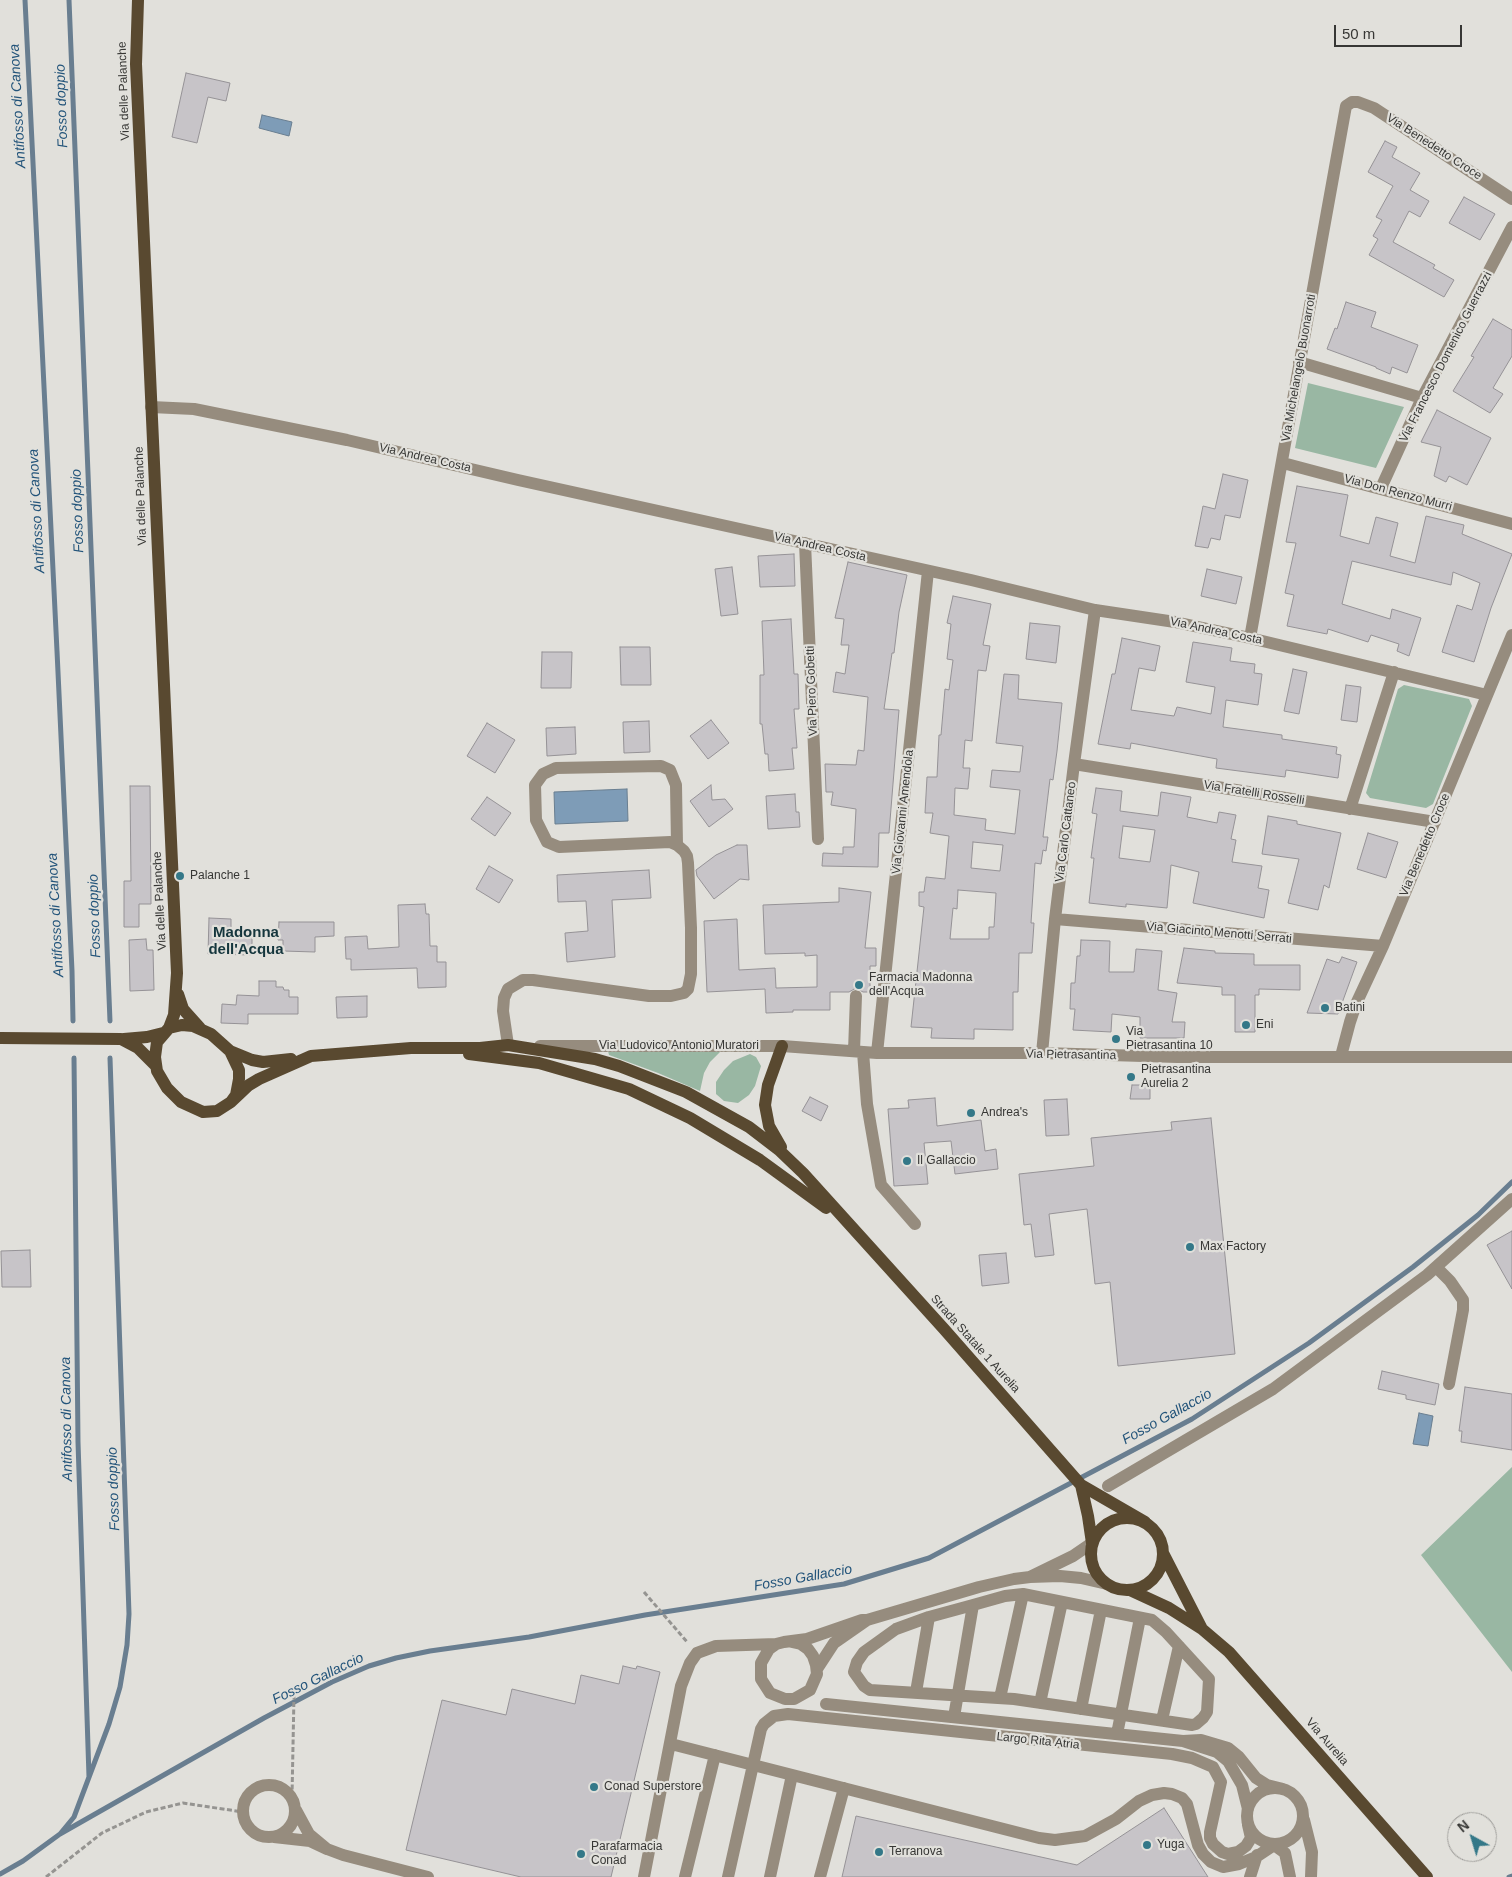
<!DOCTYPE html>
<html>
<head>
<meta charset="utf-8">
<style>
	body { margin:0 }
	#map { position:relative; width:1512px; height:1877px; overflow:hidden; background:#e1e0db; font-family:Helvetica,sans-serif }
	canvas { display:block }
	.north { position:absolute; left:1447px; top:1812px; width:50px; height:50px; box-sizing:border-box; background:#e1e0db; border:1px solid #9d9c99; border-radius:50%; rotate:321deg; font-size:14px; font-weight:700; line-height:20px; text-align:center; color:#373735 }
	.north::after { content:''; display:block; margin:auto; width:18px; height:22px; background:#347888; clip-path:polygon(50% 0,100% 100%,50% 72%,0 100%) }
	.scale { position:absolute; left:1334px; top:25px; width:128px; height:22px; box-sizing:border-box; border:2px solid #373735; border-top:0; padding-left:6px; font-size:15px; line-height:18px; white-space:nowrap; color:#373735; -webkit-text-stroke:4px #e1e0db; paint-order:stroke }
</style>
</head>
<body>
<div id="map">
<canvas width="1512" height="1877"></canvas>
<div class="north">N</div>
<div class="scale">50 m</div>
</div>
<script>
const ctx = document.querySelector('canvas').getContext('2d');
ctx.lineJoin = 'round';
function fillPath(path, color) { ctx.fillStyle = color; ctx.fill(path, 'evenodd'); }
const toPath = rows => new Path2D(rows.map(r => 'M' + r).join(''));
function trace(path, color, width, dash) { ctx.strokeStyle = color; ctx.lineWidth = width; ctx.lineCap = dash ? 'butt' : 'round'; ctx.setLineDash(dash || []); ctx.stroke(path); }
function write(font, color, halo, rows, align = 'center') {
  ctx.font = font + ' Helvetica,sans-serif'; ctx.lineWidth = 4.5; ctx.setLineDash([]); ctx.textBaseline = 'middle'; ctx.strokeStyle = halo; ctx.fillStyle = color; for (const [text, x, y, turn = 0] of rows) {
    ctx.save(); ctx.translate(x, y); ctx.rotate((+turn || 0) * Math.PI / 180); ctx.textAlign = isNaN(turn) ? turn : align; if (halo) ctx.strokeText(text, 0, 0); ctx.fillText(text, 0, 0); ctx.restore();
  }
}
const green = toPath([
	[1308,383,1404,407,1376,468,1295,448],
	[1404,685,1469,699,1472,706,1433,804,1426,808,1370,798,1366,793,1398,689],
	[608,1051,720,1052,710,1062,704,1073,700,1091,658,1073,609,1055],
	[750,1054,756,1057,761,1066,755,1086,749,1095,738,1103,724,1101,716,1094,716,1082,724,1070,733,1061],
	[1512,1467,1512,1672,1421,1555]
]);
const water = toPath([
	[262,115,292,122,289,136,259,128,262,115],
	[627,789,628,821,555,824,554,792,627,789],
	[1419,1413,1433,1416,1428,1446,1413,1444,1419,1413]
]);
const stream = toPath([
	[25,0,57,651,72,971,73,1021],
	[69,0,110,1021],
	[74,1058,78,1442,89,1777],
	[60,1834,264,1718,332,1682,369,1666,396,1658,430,1651,529,1637,645,1615,844,1584,929,1558,1192,1419,1309,1343,1413,1267,1478,1215,1512,1182],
	[0,1874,23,1861,60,1834,74,1817,109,1724,120,1687,127,1645,129,1614,110,1058],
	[1509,1877,1512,1876]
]);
const building = toPath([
	[186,73,230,83,226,101,208,97,197,143,172,137,186,73],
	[1385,141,1397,147,1392,157,1420,173,1410,190,1429,201,1420,217,1409,211,1393,242,1435,265,1433,268,1454,280,1444,297,1369,255,1378,239,1373,236,1382,220,1376,217,1393,186,1368,172,1385,141],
	[1464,197,1495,214,1480,240,1449,223,1464,197],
	[1346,302,1376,312,1371,327,1418,345,1407,373,1392,367,1390,374,1376,368,1376,367,1327,349,1335,328,1337,329,1346,302],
	[1493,319,1512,330,1512,356,1493,388,1503,394,1490,413,1453,391,1474,357,1471,356,1493,319],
	[1437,410,1491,438,1467,485,1449,476,1446,482,1434,476,1441,447,1421,442,1437,410],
	[1223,474,1248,480,1240,518,1225,515,1220,540,1211,538,1208,548,1195,546,1203,506,1215,509,1223,474],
	[1297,486,1348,495,1340,536,1369,544,1376,517,1398,523,1390,556,1415,563,1426,516,1464,525,1462,534,1512,554,1491,608,1474,662,1442,652,1457,605,1472,610,1480,583,1453,572,1451,585,1352,561,1342,604,1390,619,1392,609,1421,618,1409,656,1397,651,1399,644,1371,635,1368,642,1328,629,1327,634,1287,626,1294,595,1285,593,1296,543,1286,542,1297,486],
	[794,554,795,586,760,587,758,556,794,554],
	[848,562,907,575,899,612,894,653,892,653,884,709,899,710,889,833,879,833,878,867,822,866,823,853,843,854,843,847,854,847,856,809,831,805,833,792,826,792,825,764,856,765,858,750,864,751,868,697,833,692,836,672,845,674,849,645,841,645,844,619,835,618,848,562],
	[732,567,738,614,721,616,715,569,732,567],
	[1207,569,1242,577,1236,604,1201,596,1207,569],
	[953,596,991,604,983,645,990,646,986,671,978,670,972,741,965,740,963,768,970,768,968,789,955,788,954,815,986,819,985,830,1015,834,1020,790,990,787,992,770,1020,772,1023,746,996,743,1004,674,1019,675,1018,699,1062,703,1057,751,1053,780,1050,779,1043,837,1048,837,1046,851,1043,850,1041,864,1035,863,1031,923,1034,923,1032,953,1019,953,1018,992,1013,992,1013,1030,974,1029,974,1039,931,1038,932,1028,911,1027,924,907,919,906,919,892,924,892,926,877,945,879,949,836,930,833,933,813,925,813,927,777,937,777,939,735,941,735,945,689,949,690,953,660,947,659,951,624,947,623,953,596],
	[973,842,1003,845,1000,871,971,868,973,842],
	[958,890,996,893,994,927,989,927,989,939,950,939,953,908,957,909,958,890],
	[791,619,794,674,798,674,799,709,794,709,797,748,792,748,794,769,769,771,768,754,765,754,762,724,760,724,760,675,764,675,762,621,791,619],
	[1030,623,1060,626,1056,663,1026,659,1030,623],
	[1122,638,1160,646,1155,671,1139,668,1131,710,1174,716,1177,707,1211,714,1215,687,1186,682,1193,642,1232,648,1230,661,1255,664,1254,673,1262,674,1258,705,1226,700,1223,727,1282,735,1282,739,1337,747,1336,754,1341,755,1338,778,1286,770,1285,777,1216,768,1217,759,1131,743,1130,749,1098,744,1112,674,1115,674,1122,638],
	[620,647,650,647,651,685,621,685,620,647],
	[542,652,572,652,571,688,541,688,542,652],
	[1293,669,1307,672,1299,714,1284,711,1293,669],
	[1346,685,1361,687,1357,722,1341,720,1346,685],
	[711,720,729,743,708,759,690,736,711,720],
	[649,721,650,752,624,753,623,722,649,721],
	[487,723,515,740,495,773,467,756,487,723],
	[575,727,576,754,547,756,546,728,575,727],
	[711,785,712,800,725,799,733,809,709,827,690,801,711,785],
	[130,786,150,786,151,904,139,904,139,927,124,927,124,881,131,881,130,786],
	[1096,788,1122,791,1120,811,1158,816,1161,792,1191,797,1187,817,1217,823,1219,812,1236,815,1231,839,1236,840,1232,862,1262,866,1258,888,1269,890,1264,918,1193,903,1199,872,1171,865,1167,908,1126,904,1126,907,1089,903,1094,858,1091,858,1097,814,1092,813,1096,788],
	[1123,826,1155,830,1150,862,1119,858,1123,826],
	[795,794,796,812,799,812,800,827,768,829,766,796,795,794],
	[487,797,511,813,495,836,471,819,487,797],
	[1268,816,1297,821,1297,824,1341,833,1329,888,1324,885,1318,910,1288,903,1299,859,1262,854,1268,816],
	[1368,833,1398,842,1386,878,1357,869,1368,833],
	[737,845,747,845,749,880,740,879,714,899,697,876,696,870,716,855,737,845],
	[489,866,513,880,499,903,476,889,489,866],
	[649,870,651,898,612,900,615,957,567,962,565,933,588,931,586,901,558,902,557,875,649,870],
	[839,888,871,892,865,948,876,948,876,966,870,966,870,992,863,992,856,988,849,992,830,992,830,1010,793,1010,793,1012,766,1013,765,989,707,992,704,921,737,919,739,970,775,968,776,988,817,987,817,955,805,956,805,953,765,954,763,905,839,902,839,888],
	[425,904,426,914,429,914,430,946,437,946,437,962,446,962,446,987,418,988,417,968,351,970,351,959,346,959,345,937,367,936,368,949,399,947,398,905,425,904],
	[209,918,231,919,231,936,252,937,252,955,208,954,209,918],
	[279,922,334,922,334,936,315,937,315,952,283,951,283,940,278,940,279,922],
	[146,939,147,950,153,950,154,990,130,991,129,940,146,939],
	[1081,940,1110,941,1109,972,1134,972,1136,949,1162,951,1158,990,1177,993,1172,1022,1185,1022,1184,1038,1140,1038,1140,1017,1112,1014,1111,1032,1073,1030,1075,1009,1070,1009,1071,983,1075,983,1077,956,1080,956,1081,940],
	[1184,948,1215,951,1215,953,1254,954,1254,965,1300,965,1300,990,1259,989,1259,995,1255,995,1255,1032,1235,1032,1235,995,1222,995,1222,987,1177,983,1184,948],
	[1342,957,1357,962,1338,1014,1307,1013,1327,959,1339,963,1342,957],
	[259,981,276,981,276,987,283,987,284,990,289,990,289,997,298,997,298,1014,248,1014,248,1024,221,1023,222,1004,236,1005,237,995,259,996,259,981],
	[367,996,367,1017,337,1018,336,997,367,996],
	[1132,1085,1150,1085,1150,1099,1130,1099,1132,1085],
	[810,1097,828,1106,821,1121,802,1111,810,1097],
	[935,1098,937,1126,981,1120,985,1151,996,1149,998,1169,955,1174,951,1141,924,1143,928,1184,894,1186,888,1109,909,1108,908,1100,935,1098],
	[1067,1099,1069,1135,1046,1136,1044,1100,1067,1099],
	[1211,1118,1235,1354,1118,1366,1110,1282,1095,1284,1087,1209,1049,1214,1054,1255,1035,1257,1031,1224,1024,1225,1019,1174,1094,1166,1091,1138,1172,1130,1171,1122,1211,1118],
	[1512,1231,1512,1289,1487,1245,1512,1231],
	[30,1250,31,1287,2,1287,1,1251,30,1250],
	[1006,1253,1009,1283,982,1286,979,1255,1006,1253],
	[1382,1371,1439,1384,1435,1405,1406,1399,1406,1395,1378,1389,1382,1371],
	[1465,1387,1512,1394,1512,1450,1461,1442,1462,1431,1459,1431,1465,1387],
	[623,1666,636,1669,637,1666,660,1672,611,1877,521,1877,406,1850,442,1700,506,1715,512,1689,575,1704,581,1675,619,1684,623,1666],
	[1164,1808,1208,1877,842,1877,856,1816,1077,1865,1164,1808]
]);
const path = toPath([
	[644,1592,688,1643],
	[292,1797,294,1695],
	[46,1877,102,1833,146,1812,183,1803,243,1812]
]);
const minor = toPath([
	[1299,362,1422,398],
	[151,407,194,409,347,440,518,480,971,580,1095,610,1175,622,1250,638,1487,695],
	[1283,463,1512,524],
	[1381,488,1422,398,1512,227],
	[805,543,818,839],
	[1250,638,1346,106,1352,102,1358,102,1374,108,1512,199],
	[1074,764,1435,822],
	[1350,809,1394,672],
	[1055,919,1383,946],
	[508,1045,503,1011,504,998,508,989,523,980,533,980,649,996,671,996,684,993,688,989,691,974,691,928,688,863,687,856,684,851,677,845,670,842,559,847,547,842,536,820,535,785,543,774,556,768,661,766,670,770,676,785,677,845],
	[540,1046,782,1046,877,1053,1042,1053,1177,1057,1512,1057],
	[854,1051,856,996],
	[863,1052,867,1104,881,1185,915,1224],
	[877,1053,928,571],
	[1042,1053,1055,919,1074,764,1095,610],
	[1341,1056,1350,1022,1356,1004,1383,946,1512,635],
	[1436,1267,1450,1281,1463,1300,1463,1310,1449,1384],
	[1108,1486,1273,1389,1427,1275,1512,1199],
	[1092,1543,1073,1556,1030,1577,1060,1576,1081,1578,1107,1584],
	[1023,1594,1152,1620,1166,1632,1209,1679,1207,1712,1203,1718,1196,1724,1192,1725,1014,1699,870,1690,864,1686,854,1672,857,1662,864,1652,896,1629,929,1617,973,1605,1005,1596,1023,1594],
	[867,1620,979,1587,1014,1579,1030,1577],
	[792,1642,801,1644,808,1649,813,1656,816,1665,817,1674,810,1690,794,1699,785,1699,770,1693,761,1679,761,1663,769,1649,776,1644,784,1642,807,1639,862,1620,867,1620,834,1643,817,1669],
	[916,1692,929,1617],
	[1000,1698,1023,1594],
	[1040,1703,1062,1602],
	[826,1704,1183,1741],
	[1081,1709,1101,1610],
	[954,1717,973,1605],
	[1162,1720,1179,1646],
	[1117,1734,1140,1618],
	[671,1744,1039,1838,1055,1840,1085,1836,1116,1819,1139,1801,1152,1795,1164,1793,1172,1794,1182,1798,1187,1804,1198,1845,1203,1854,1211,1862,1223,1867,1239,1864,1256,1857,1274,1845,1285,1853,1290,1877],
	'243 1811a26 26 0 1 1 52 0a26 26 0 1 1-52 0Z',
	'1247 1816a28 28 0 1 1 56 0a28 28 0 1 1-56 0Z',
	[1248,1809,1242,1785,1228,1761,1217,1752,1183,1741,1201,1740,1228,1748,1239,1757,1256,1778,1267,1785,1283,1789],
	[1304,1820,1312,1852,1311,1877],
	[274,1837,310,1841,327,1849,309,1834,296,1810],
	[327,1849,343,1855,428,1877],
	[644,1877,681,1686,690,1663,697,1653,716,1646,776,1644],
	[685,1877,715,1755],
	[728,1877,761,1729,764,1724,774,1716,788,1714,1172,1754,1192,1758,1213,1767,1221,1782,1210,1832,1210,1838,1213,1844,1222,1852,1228,1854,1238,1852,1246,1846,1251,1838,1248,1825],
	[770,1877,792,1775],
	[820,1877,844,1788],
	[1250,1877,1257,1855]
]);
const major = toPath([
	[138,0,136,64,177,973,174,1015,169,1028],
	[178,994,183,1009,200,1028],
	[182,1025,193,1026,211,1034,230,1051,239,1070,239,1079,236,1095,231,1102,217,1111,203,1112,181,1102,167,1088,157,1071,155,1057,157,1042,169,1028,182,1025],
	[0,1038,121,1039,138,1048,156,1066],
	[124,1039,147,1037,163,1033],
	[230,1051,252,1060,263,1062,291,1059],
	[469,1054,539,1063,629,1089,690,1118,760,1160,826,1208],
	[231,1102,249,1085,259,1079,311,1056,411,1048,480,1048,508,1045,595,1059,619,1066,686,1092,749,1127,779,1150,803,1173,944,1329,1081,1485,1145,1522],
	[781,1147,769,1126,765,1105,768,1085,782,1046],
	[1081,1485,1088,1516,1092,1543],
	'1091 1554a36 36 0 1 1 72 0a36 36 0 1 1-72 0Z',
	[1163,1553,1202,1629],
	[1130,1590,1169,1608,1202,1629,1229,1652,1427,1877]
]);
const markers = [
	[180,876,5,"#347888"],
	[859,985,5,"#347888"],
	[1325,1008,5,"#347888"],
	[1246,1025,5,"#347888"],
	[1116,1039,5,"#347888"],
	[1131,1077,5,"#347888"],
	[971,1113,5,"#347888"],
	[907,1161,5,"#347888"],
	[1190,1247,5,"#347888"],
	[594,1787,5,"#347888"],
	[1147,1845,5,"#347888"],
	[879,1852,5,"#347888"],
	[581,1854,5,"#347888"]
];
const streetNames = [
	["Via delle Palanche",124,91,-92],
	["Via Benedetto Croce",1434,147,33],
	["Via Francesco Domenico Guerrazzi",1446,357,-63],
	["Via Michelangelo Buonarroti",1299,368,-80],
	["Via Andrea Costa",425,458,13],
	["Via Don Renzo Murri",1398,493,15],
	["Via delle Palanche",141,496,-92],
	["Via Andrea Costa",820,547,13],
	["Via Andrea Costa",1216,631,12],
	["Via Piero Gobetti",812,691,-92],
	["Via Fratelli Rosselli",1254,793,9],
	["Via Giovanni Amendola",903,812,-84],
	["Via Carlo Cattaneo",1066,832,-83],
	["Via Benedetto Croce",1425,845,-67],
	["Via delle Palanche",160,901,-93],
	["Via Giacinto Menotti Serrati",1219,933,5],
	["Via Ludovico Antonio Muratori",679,1046],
	["Via Pietrasantina",1071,1055,1],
	["Strada Statale 1 Aurelia",975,1344,48],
	["Largo Rita Atria",1038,1741,6],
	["Via Aurelia",1327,1742,49]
];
const poiNames = [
	["Palanche 1",190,876],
	["Farmacia Madonna",869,978],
	["dell'Acqua",869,992],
	["Batini",1335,1008],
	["Eni",1256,1025],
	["Via",1126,1032],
	["Pietrasantina 10",1126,1046],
	["Pietrasantina",1141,1070],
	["Aurelia 2",1141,1084],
	["Andrea's",981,1113],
	["Il Gallaccio",917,1161],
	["Max Factory",1200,1247],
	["Conad Superstore",604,1787],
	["Yuga",1157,1845],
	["Parafarmacia",591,1847],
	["Conad",591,1861],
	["Terranova",889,1852]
];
const waterNames = [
	["Antifosso di Canova",18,106,-93],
	["Fosso doppio",62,106,-92],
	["Antifosso di Canova",37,511,-93],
	["Fosso doppio",78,511,-92],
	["Antifosso di Canova",56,915,-93],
	["Fosso doppio",95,916,-92],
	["Fosso Gallaccio",1167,1417,-29],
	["Antifosso di Canova",67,1419,-91],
	["Fosso doppio",114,1489,-92],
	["Fosso Gallaccio",803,1578,-10],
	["Fosso Gallaccio",318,1679,-26]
];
const quarterNames = [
	["Madonna",246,933],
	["dell'Acqua",246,950]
];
fillPath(green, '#99b7a3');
fillPath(water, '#7e9cb7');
trace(water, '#697e90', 1);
trace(stream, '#697e90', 5);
fillPath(building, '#c7c4c8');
trace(building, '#959296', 1);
trace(path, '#959491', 3, [5, 2.5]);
trace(minor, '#968c7e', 12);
trace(major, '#594930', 12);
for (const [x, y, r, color] of markers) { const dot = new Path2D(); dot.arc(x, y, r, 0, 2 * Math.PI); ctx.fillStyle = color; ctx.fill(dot); trace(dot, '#e1e0db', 2); }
write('12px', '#373735', '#e1e0db', streetNames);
write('12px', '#373735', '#e1e0db', poiNames, 'left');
write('italic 14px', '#23547a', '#e1e0db', waterNames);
write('bold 15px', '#15363d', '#e1e0db', quarterNames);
</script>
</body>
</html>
